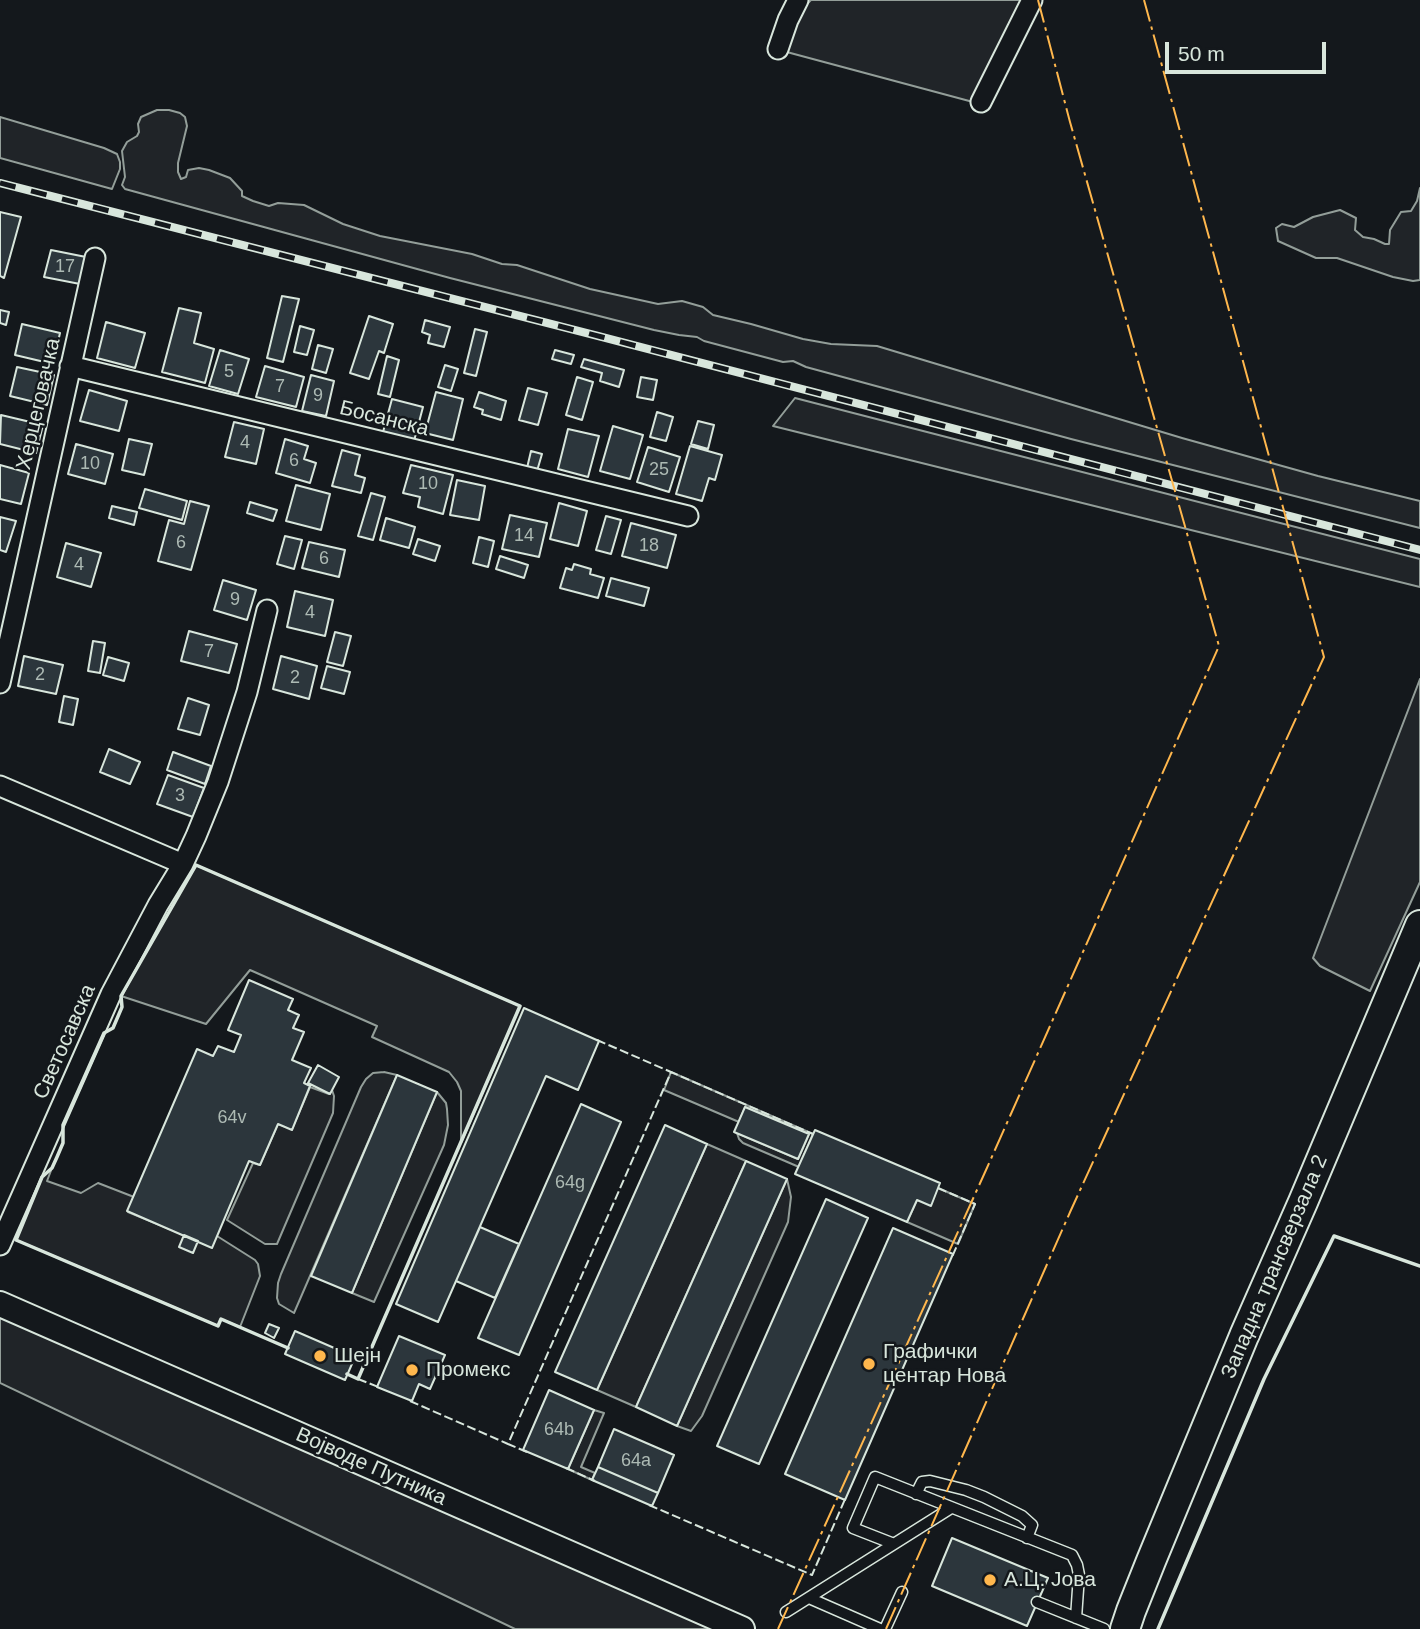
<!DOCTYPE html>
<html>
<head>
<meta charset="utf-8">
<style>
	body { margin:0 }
	#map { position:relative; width:1420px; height:1629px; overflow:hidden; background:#14181c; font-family:Arial,sans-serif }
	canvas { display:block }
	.scale { position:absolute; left:1165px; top:42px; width:161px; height:32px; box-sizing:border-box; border:4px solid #d8e6dc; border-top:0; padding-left:9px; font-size:21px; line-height:24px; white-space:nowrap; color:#d8e6dc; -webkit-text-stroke:5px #14181c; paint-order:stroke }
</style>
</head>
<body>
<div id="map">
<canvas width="1420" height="1629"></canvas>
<div class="scale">50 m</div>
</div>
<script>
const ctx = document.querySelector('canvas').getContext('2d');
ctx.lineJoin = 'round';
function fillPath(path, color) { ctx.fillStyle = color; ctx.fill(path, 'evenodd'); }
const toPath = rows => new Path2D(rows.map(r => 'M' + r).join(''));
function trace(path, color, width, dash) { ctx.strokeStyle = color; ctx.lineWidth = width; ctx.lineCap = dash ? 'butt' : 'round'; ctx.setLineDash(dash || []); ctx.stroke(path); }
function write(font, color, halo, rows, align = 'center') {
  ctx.font = font + ' Arial,sans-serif'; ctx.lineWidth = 5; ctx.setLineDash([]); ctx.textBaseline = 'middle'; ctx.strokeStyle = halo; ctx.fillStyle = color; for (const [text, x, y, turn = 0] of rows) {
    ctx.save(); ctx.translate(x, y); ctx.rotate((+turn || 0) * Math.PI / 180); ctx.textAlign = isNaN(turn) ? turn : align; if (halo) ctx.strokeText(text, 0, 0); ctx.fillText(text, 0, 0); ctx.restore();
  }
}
const green = toPath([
	[811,0,1025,0,973,102,783,51,804,7,811,0],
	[157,110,169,110,180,113,185,117,187,126,178,163,178,172,181,179,186,177,188,170,199,168,209,170,230,178,242,191,242,196,253,201,269,206,278,203,304,205,343,224,380,236,472,254,502,264,517,265,590,289,658,304,682,301,703,307,713,315,751,324,803,339,831,344,877,346,1182,438,1318,476,1420,501,1420,528,1071,439,806,367,793,361,783,362,704,341,697,337,679,335,654,330,450,278,125,189,122,185,125,177,122,151,127,142,137,136,139,132,138,124,141,117,157,110],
	[0,117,104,148,117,154,120,162,120,169,112,189,0,158,0,117],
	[1420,188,1420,280,1413,281,1393,277,1337,258,1316,258,1278,241,1276,228,1282,224,1294,227,1313,217,1340,210,1356,218,1355,230,1363,237,1374,239,1385,244,1389,244,1390,230,1401,212,1411,211,1417,201,1420,188],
	[795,398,1420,559,1420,587,773,426,795,398],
	[1420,679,1420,882,1370,991,1320,966,1313,958,1420,679],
	[196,865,520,1006,461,1143,461,1091,457,1082,449,1072,372,1037,377,1026,250,970,206,1024,121,996,196,865],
	[384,1072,397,1075,294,1313,279,1304,277,1298,278,1283,281,1274,361,1087,366,1079,373,1073,384,1072],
	[671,1072,813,1134,799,1167,743,1143,739,1139,737,1133,798,1159,809,1134,745,1107,739,1122,664,1090,671,1072],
	[310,1087,329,1094,332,1090,334,1096,333,1113,277,1244,265,1244,227,1220,253,1163,260,1165,278,1124,292,1129,310,1087],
	[437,1092,446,1103,447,1109,448,1125,444,1145,374,1302,352,1293,437,1092],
	[707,1144,746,1161,636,1407,597,1390,707,1144],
	[52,1168,47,1181,81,1193,98,1183,134,1197,128,1212,184,1235,217,1236,255,1260,258,1264,260,1276,240,1327,221,1319,218,1326,16,1240,42,1177,52,1168],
	[787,1179,791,1197,788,1222,702,1416,691,1431,677,1426,787,1179],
	[938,1188,975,1204,958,1244,907,1222,917,1200,938,1188],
	[0,1308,716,1629,515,1629,0,1383,0,1308],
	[594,1410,604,1413,581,1467,595,1473,592,1480,568,1469,594,1410]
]);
const building = toPath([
	[0,212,21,217,4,278,0,276,0,212],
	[51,250,86,257,80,284,44,277,51,250],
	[282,296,299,299,283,362,267,358,282,296],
	[179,308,201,313,194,343,214,349,205,383,162,372,179,308],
	[0,310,9,312,6,325,0,323,0,310],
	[369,316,393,324,384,353,379,351,369,379,350,373,369,316],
	[425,320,450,327,444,347,428,343,430,335,422,332,425,320],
	[106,322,145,333,135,368,97,358,106,322],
	[22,324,60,333,53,364,15,355,22,324],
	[300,326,314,330,307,355,294,352,300,326],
	[475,329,487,332,476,376,464,373,475,329],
	[318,345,333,349,326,373,312,369,318,345],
	[220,350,249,359,238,394,209,386,220,350],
	[555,350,574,355,571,364,552,359,555,350],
	[387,356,399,360,390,397,378,394,387,356],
	[584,359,624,370,619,387,600,381,602,373,581,367,584,359],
	[445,365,458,369,451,391,438,387,445,365],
	[265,366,304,377,296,407,256,397,265,366],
	[17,367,54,375,47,405,10,396,17,367],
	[311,375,334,381,326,416,302,411,311,375],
	[577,377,593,382,582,420,566,415,577,377],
	[641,377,657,380,653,400,637,397,641,377],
	[528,388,547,393,538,425,519,420,528,388],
	[89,390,127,401,119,431,80,421,89,390],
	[436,392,463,399,453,440,425,433,436,392],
	[479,392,506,401,501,420,482,414,483,410,474,407,479,392],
	[392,399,423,407,414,441,383,432,392,399],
	[657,412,673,417,666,441,650,437,657,412],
	[1,415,43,425,36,453,0,444,1,415],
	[698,421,714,425,708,449,691,444,698,421],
	[234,422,264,429,256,464,225,457,234,422],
	[613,426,643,435,630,479,600,471,613,426],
	[568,429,599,436,588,477,558,469,568,429],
	[129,439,152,444,144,475,122,470,129,439],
	[285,439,308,446,304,459,316,463,310,483,276,473,285,439],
	[76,444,113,454,105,484,68,474,76,444],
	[690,446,722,455,715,480,709,478,702,501,676,494,690,446],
	[648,447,680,457,669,492,637,482,648,447],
	[342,450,360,455,355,475,365,478,361,493,332,486,342,450],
	[531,451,542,454,537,471,527,468,531,451],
	[0,465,29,473,21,504,0,499,0,465],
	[411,465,453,475,443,514,418,507,420,497,403,493,411,465],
	[457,480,485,486,479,520,450,515,457,480],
	[296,485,330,494,321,530,286,521,296,485],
	[145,489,187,501,182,520,139,508,145,489],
	[371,493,385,497,373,540,358,536,371,493],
	[190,501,209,506,191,570,158,561,169,520,184,524,190,501],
	[250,502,277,510,273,521,247,513,250,502],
	[559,503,587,511,578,546,550,539,559,503],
	[112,506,137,512,134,525,109,518,112,506],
	[510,515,547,523,539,557,502,549,510,515],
	[606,516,621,520,611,554,596,550,606,516],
	[0,517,16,521,6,552,0,550,0,517],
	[386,518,415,527,409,548,380,540,386,518],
	[631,523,676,535,667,568,622,556,631,523],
	[285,536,302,540,294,569,277,564,285,536],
	[479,537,494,541,488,567,473,563,479,537],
	[418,539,440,546,435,561,413,554,418,539],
	[309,542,345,550,339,577,302,568,309,542],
	[66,543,101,553,91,587,57,577,66,543],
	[500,556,528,565,524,578,496,569,500,556],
	[574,564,591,569,590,574,604,578,598,598,560,588,566,568,572,570,574,564],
	[611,578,649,588,644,606,606,596,611,578],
	[223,580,256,590,247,620,214,610,223,580],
	[295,591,333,600,325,636,287,627,295,591],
	[189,631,237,644,229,673,181,661,189,631],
	[335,632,351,636,343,666,327,662,335,632],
	[93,641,105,643,100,673,88,671,93,641],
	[24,656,63,665,56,694,18,686,24,656],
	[281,656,317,666,309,699,273,689,281,656],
	[108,657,129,663,124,681,103,675,108,657],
	[327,666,350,672,344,694,321,688,327,666],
	[64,696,78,699,73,725,59,722,64,696],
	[188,698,209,705,200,735,178,729,188,698],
	[109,749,140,762,130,784,100,772,109,749],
	[173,752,211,766,205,784,167,770,173,752],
	[168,775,204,788,193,817,157,804,168,775],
	[249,980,293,999,288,1010,299,1015,293,1028,304,1032,292,1060,311,1068,304,1083,310,1086,292,1130,278,1124,260,1165,249,1161,212,1248,127,1211,197,1049,213,1056,218,1046,234,1052,241,1035,228,1030,249,980],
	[524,1008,599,1041,578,1090,546,1076,438,1322,396,1304,524,1008],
	[318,1065,339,1077,330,1094,308,1083,318,1065],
	[397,1075,437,1092,352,1293,311,1276,397,1075],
	[581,1104,621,1122,519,1355,478,1338,581,1104],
	[745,1107,809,1134,798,1159,734,1132,745,1107],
	[665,1125,707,1144,597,1390,555,1372,665,1125],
	[815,1130,940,1183,931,1206,917,1200,907,1222,795,1174,815,1130],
	[746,1161,787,1179,677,1426,636,1407,746,1161],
	[826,1199,868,1218,759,1464,717,1446,826,1199],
	[480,1227,519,1244,495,1298,456,1281,480,1227],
	[893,1228,953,1254,845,1500,785,1474,893,1228],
	[184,1235,198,1241,193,1253,179,1247,184,1235],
	[269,1324,279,1328,274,1338,265,1333,269,1324],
	[295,1331,355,1357,345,1380,285,1354,295,1331],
	[399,1336,445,1355,430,1389,419,1384,412,1401,377,1387,399,1336],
	[549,1390,594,1410,568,1469,523,1450,549,1390],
	[614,1429,674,1455,658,1493,598,1467,614,1429],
	[598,1467,658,1493,652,1506,592,1480,598,1467],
	[952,1538,1048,1578,1027,1626,932,1586,952,1538]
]);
const service = toPath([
	[916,1494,922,1482,930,1481,966,1490,984,1497,1022,1516,1032,1525,1027,1538],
	[894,1544,853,1528,875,1477,1072,1555,1077,1565,1079,1575,1076,1618],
	[809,1598,880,1629],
	[1037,1602,1104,1629],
	[786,1612,951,1508],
	[885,1629,902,1592]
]);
const minor = toPath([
	[778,49,788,20,798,0],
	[981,102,1032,0],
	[70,366,688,516],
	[0,683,95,258],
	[0,786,183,864],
	[0,1245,111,994,158,905,183,864,196,836,218,782,247,692,267,610]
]);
const tertiary = toPath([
	[0,1304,742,1629]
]);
const secondary = toPath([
	[1125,1629,1131,1611,1151,1561,1244,1336,1303,1202,1420,925]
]);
const rail = toPath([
	[0,183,602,337,1420,550]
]);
const fence = toPath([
	[597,1040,671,1072],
	[938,1188,975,1204,952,1257],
	[358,1379,381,1388],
	[410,1401,508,1444],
	[527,1452,508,1444,671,1072,813,1134],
	[566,1468,595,1481],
	[649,1505,812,1575,846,1497]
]);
const wall = toPath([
	[288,1348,221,1319,218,1326,16,1240,42,1177,52,1168,57,1157,63,1143,63,1125,104,1033,113,1028,122,1007,121,996,196,865,520,1006,358,1379,347,1374],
	[1158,1629,1264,1379,1334,1236,1420,1266]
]);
const power = toPath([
	[778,1629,986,1170,1219,646,1070,122,1038,0],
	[886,1629,1071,1210,1324,657,1144,0]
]);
const markers = [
	[320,1356,7,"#ffb74d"],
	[869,1364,7,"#ffb74d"],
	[412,1370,7,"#ffb74d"],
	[990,1580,7,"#ffb74d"]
];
const numberNames = [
	["17",65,267],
	["5",229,372],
	["7",280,387],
	["9",318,396],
	["4",245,443],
	["6",294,461],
	["10",90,464],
	["25",659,470],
	["10",428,484],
	["14",524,536],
	["6",181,543],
	["18",649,546],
	["6",324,559],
	["4",79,565],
	["9",235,600],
	["4",310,613],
	["7",209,652],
	["2",40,675],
	["2",295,678],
	["3",180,796],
	["64v",232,1118],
	["64g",570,1183],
	["64b",559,1430],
	["64a",636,1461]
];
const streetNames = [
	["Херцеговачка",39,404,-77],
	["Босанска",384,419,14],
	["Светосавска",65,1042,-66],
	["Западна трансверзала 2",1275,1267,-67],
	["Војводе Путника",371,1467,24]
];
const poiNames = [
	["Графички",883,1352],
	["центар Нова",883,1376],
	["Шејн",334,1356],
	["Промекс",426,1370],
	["А.Ц. Јова",1004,1580]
];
fillPath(green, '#202428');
trace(green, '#939e99', 2);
fillPath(building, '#2c363c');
trace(building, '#d8e6dc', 2);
trace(service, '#d8e6dc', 13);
trace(minor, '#d8e6dc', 23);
trace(tertiary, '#d8e6dc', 28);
trace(secondary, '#d8e6dc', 32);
trace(service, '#14181c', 10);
trace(minor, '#14181c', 19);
trace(tertiary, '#14181c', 24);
trace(secondary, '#14181c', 28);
trace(rail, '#d8e6dc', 8);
trace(rail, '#14181c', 5, [16]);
trace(fence, '#d8e6dc', 2, [9, 3.5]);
trace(wall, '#d8e6dc', 3.5);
trace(power, '#ffb74d', 2, [24, 5, 3.5, 5]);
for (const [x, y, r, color] of markers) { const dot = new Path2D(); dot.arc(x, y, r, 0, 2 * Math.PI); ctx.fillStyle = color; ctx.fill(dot); trace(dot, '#14181c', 2.5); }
write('18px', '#adbab4', null, numberNames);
write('21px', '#d8e6dc', '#14181c', streetNames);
write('21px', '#d8e6dc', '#14181c', poiNames, 'left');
</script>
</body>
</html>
